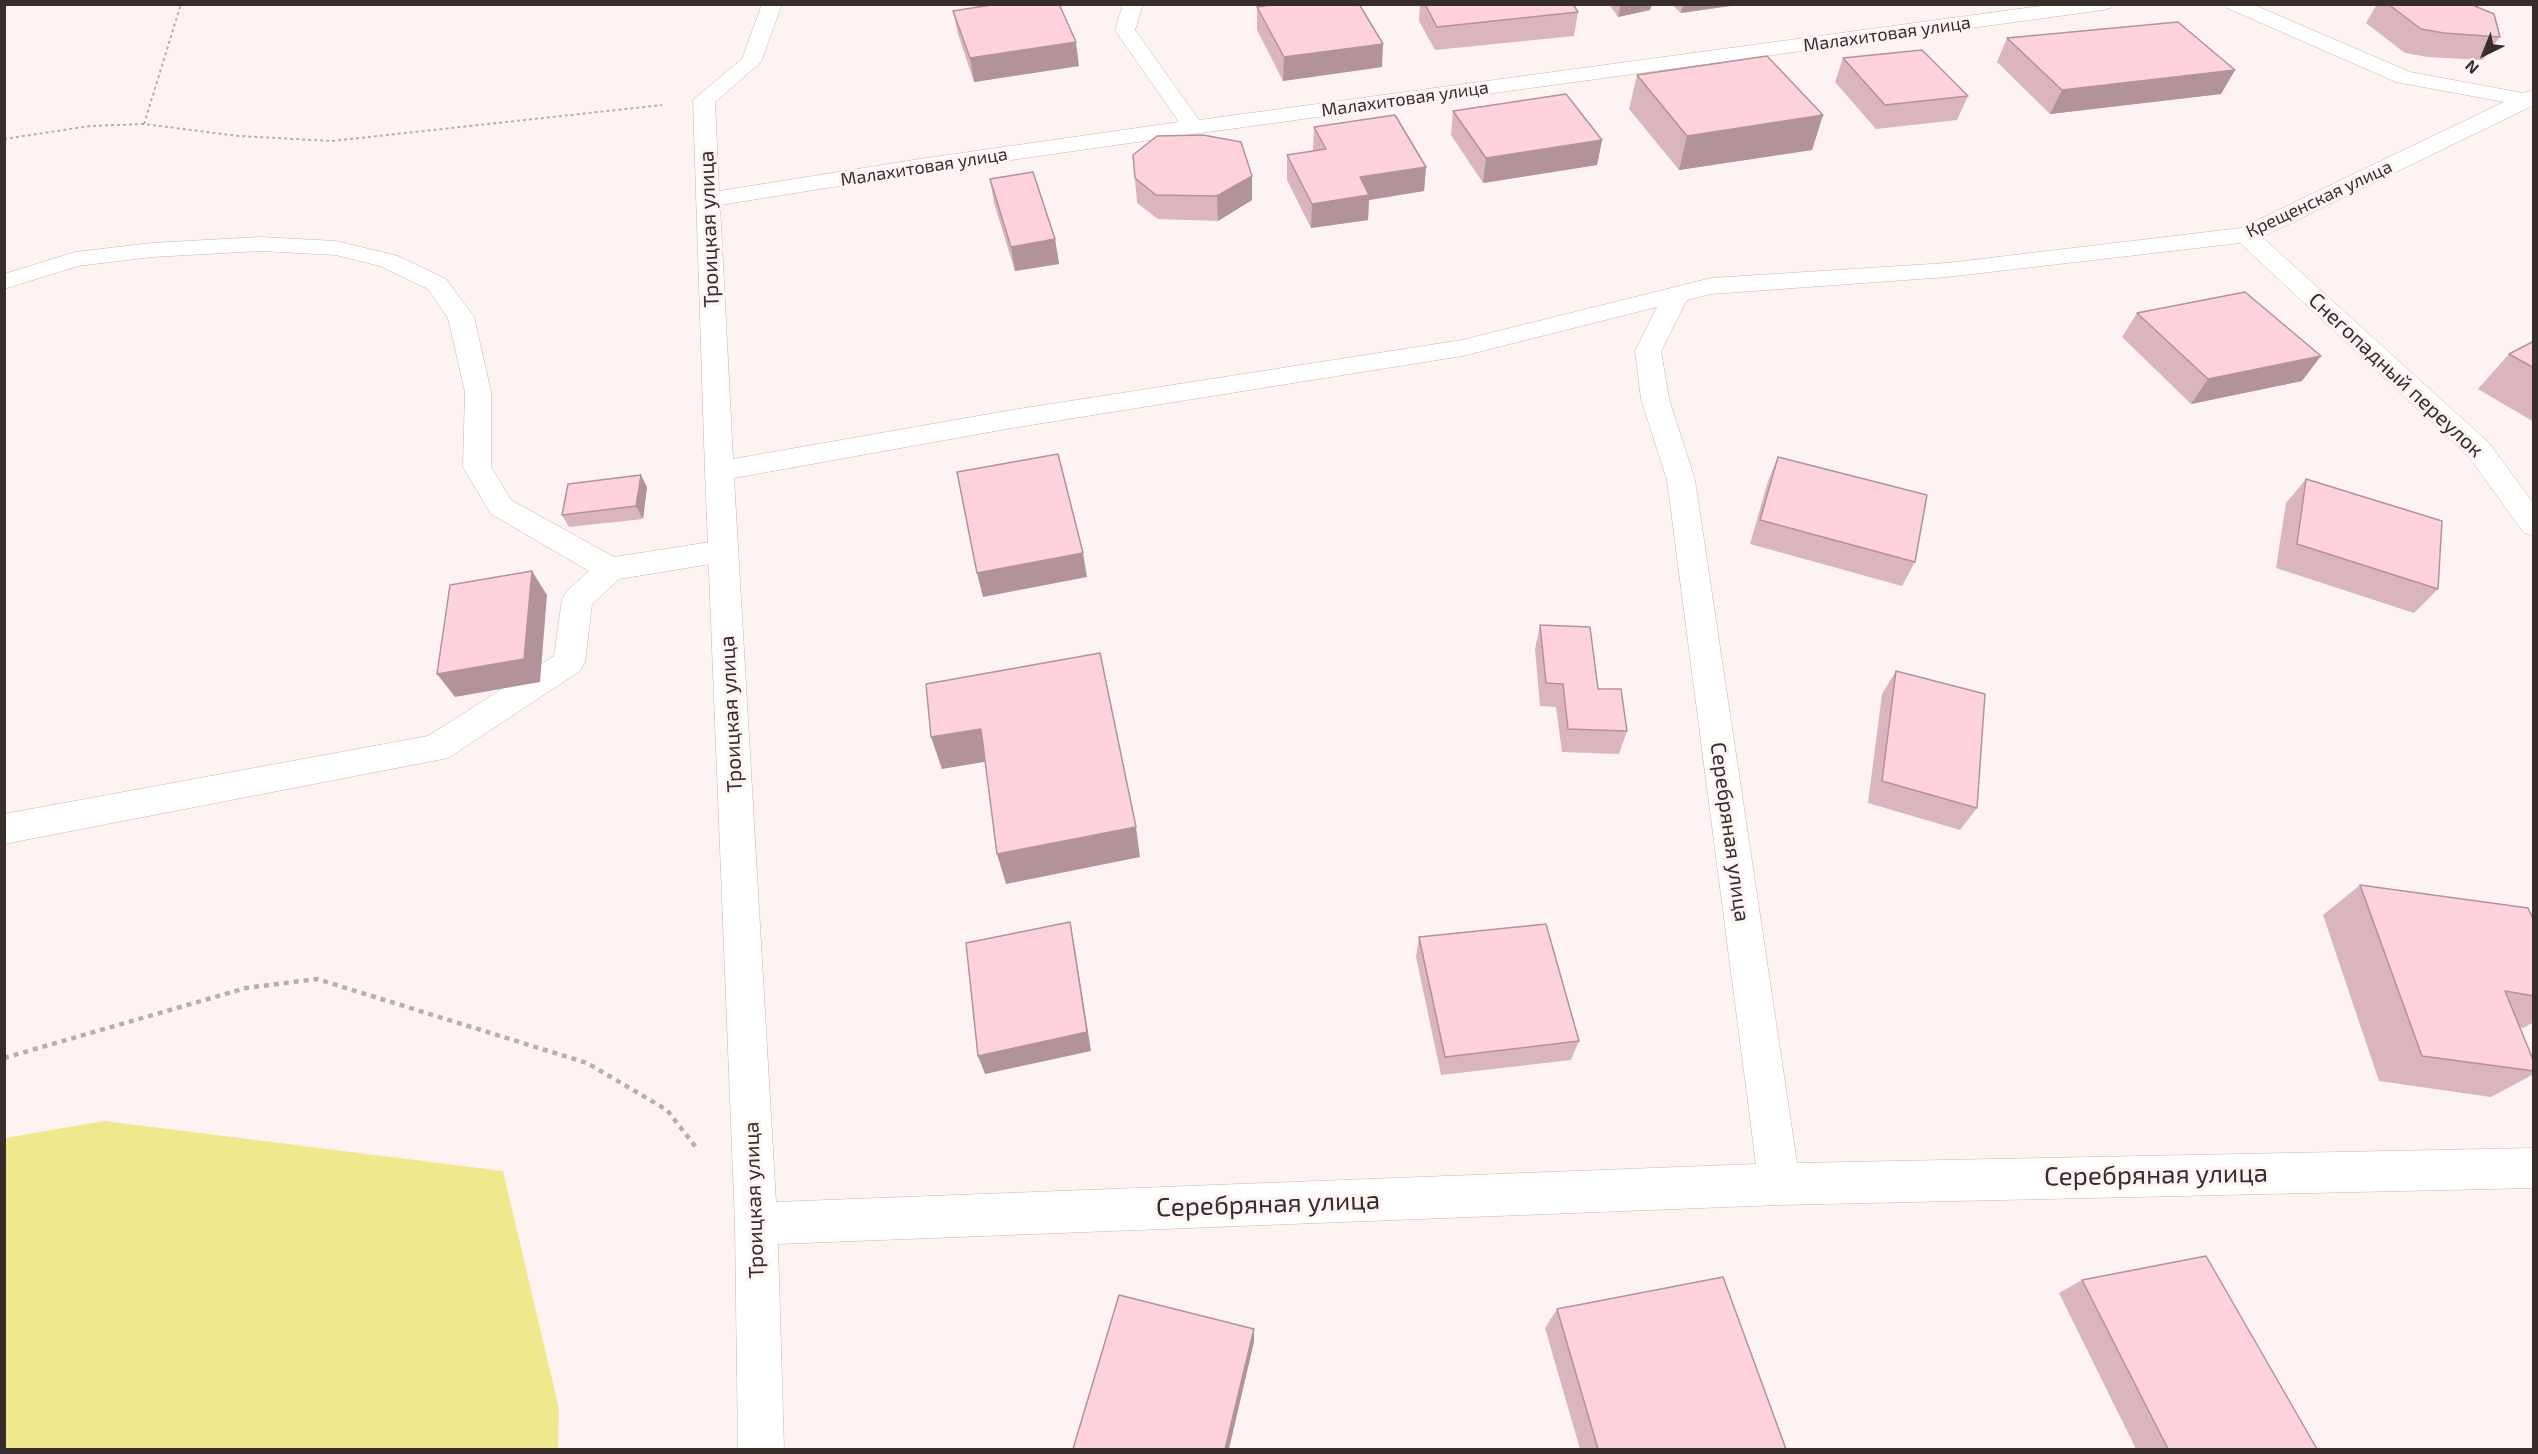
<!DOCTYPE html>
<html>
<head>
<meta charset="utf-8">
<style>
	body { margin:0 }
	#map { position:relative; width:2538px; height:1454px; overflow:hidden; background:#fdf4f1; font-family:"Exo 2",sans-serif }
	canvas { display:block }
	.frame { position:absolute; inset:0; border:6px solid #372e2b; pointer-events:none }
	.north { position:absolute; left:2454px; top:24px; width:60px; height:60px; -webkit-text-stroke:4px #fdf4f1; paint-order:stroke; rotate:223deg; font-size:16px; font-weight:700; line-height:24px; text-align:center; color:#372e2b }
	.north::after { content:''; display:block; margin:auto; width:21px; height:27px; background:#372e2b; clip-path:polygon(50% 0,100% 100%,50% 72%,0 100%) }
</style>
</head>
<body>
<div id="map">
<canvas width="2538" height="1454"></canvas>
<div class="frame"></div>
<div class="north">N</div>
</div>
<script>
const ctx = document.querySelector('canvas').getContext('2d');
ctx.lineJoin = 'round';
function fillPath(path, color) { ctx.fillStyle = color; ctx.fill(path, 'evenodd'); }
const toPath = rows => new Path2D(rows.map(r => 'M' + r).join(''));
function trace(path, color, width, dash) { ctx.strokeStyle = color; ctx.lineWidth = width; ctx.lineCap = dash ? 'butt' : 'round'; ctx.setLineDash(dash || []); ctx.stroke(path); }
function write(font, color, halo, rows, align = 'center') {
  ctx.font = font + ' "Exo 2",sans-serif'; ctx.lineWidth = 6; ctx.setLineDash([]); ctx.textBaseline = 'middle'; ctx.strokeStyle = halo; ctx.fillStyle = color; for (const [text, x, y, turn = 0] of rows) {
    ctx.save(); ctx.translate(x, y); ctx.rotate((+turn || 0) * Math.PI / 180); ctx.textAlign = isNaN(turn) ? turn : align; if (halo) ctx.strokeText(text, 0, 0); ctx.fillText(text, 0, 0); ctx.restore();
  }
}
const green = toPath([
	[104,1121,503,1171,559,1409,558,1449,5,1449,5,1138]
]);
const pathFar1 = toPath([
	[144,124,181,4],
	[4,139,90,126,144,124,239,136,332,141,662,105]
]);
const path = toPath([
	[4,1058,246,988,317,979,587,1063,667,1110,698,1150]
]);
const lane = toPath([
	[260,237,336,241,398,256,446,279,474,317,491,392,491,467,511,500,614,557,723,540,734,543,738,551,734,559,723,562,619,579,592,604,585,662,580,671,448,758,4,844,4,814,428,736,554,656,562,600,566,592,589,571,491,514,463,467,465,392,448,318,428,289,380,266,336,255,260,251,152,257,78,266,4,289,4,274,75,252,152,243,260,237]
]);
const street = toPath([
	[762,4,782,4,761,62,715,102,719,191,920,159,1179,122,1115,30,1123,4,1143,4,1135,30,1199,120,2055,4,2113,4,2110,8,2103,10,1193,134,920,173,720,205,733,459,1012,410,1462,340,1711,278,1947,263,2241,228,2504,102,2396,82,2227,8,2224,4,2252,4,2410,72,2523,93,2534,90,2534,105,2262,237,2489,443,2534,504,2534,536,2524,533,2469,457,2240,243,1947,277,1711,294,1687,300,1661,351,1669,399,1695,480,1797,1163,2534,1148,2534,1188,1779,1205,778,1244,784,1450,738,1450,735,1224,705,471,693,100,742,59,762,4],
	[1657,307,1635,351,1641,399,1667,480,1756,1164,776,1202,734,478,1012,428,1462,356,1657,307]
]);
const wall = toPath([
	[1420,4,1573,4,1578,12,1574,36,1435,50,1419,21],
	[1609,4,1652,4,1650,10,1618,17],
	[1671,4,1744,4,1681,13],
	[2377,4,2470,4,2500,37,2483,60,2428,57,2405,53,2366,23],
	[1257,7,1382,67,1283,81,1257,30],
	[953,11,1079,66,974,82,958,34],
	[2007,38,2235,70,2221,94,2050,114,1997,62],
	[1843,58,1968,96,1957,120,1876,129,1835,82],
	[1637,75,1823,115,1812,150,1679,170,1629,109],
	[1453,111,1602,140,1597,165,1483,183,1451,135],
	[1314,127,1426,167,1424,191,1369,200,1368,220,1311,228,1287,180,1287,155,1313,151],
	[1133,155,1252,176,1252,200,1218,221,1158,219,1137,203],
	[990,179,1055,239,1059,264,1015,271,994,203],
	[2137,313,2302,381,2191,404,2122,337],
	[2534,341,2534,422,2478,389,2509,354],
	[1778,457,1915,562,1902,586,1750,544,1768,481],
	[2306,479,2438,589,2414,613,2276,568,2286,503],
	[647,487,643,519,569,527,562,515],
	[1540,625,1598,689,1627,731,1619,754,1562,752,1556,707,1540,706,1535,649],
	[1896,671,1977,808,1960,830,1868,803,1882,694],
	[2360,885,2534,921,2534,1022,2523,1028,2519,1027,2534,1062,2534,1074,2491,1097,2379,1081,2323,915],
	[1419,937,1579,1041,1571,1060,1441,1075,1416,957],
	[2082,1280,2317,1449,2136,1449,2059,1293],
	[1557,1309,1786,1449,1580,1449,1545,1328]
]);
const shadedWall = toPath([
	[1621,4,1652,4,1650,10,1618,17],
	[1683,4,1744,4,1681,13],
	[1076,42,1079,66,974,82,970,58],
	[1383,44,1382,67,1283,81,1284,57],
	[2235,70,2221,94,2050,114,2062,90],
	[1823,115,1812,150,1679,170,1687,136],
	[1602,140,1597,165,1483,183,1486,158],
	[1426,167,1424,191,1369,200,1368,220,1311,228,1312,204,1360,177],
	[1252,176,1252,200,1218,221,1217,196],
	[1055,239,1059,264,1015,271,1011,247],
	[2321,356,2302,381,2191,404,2208,379],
	[641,475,647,487,643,519,636,506],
	[1083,553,1087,577,983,597,977,573],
	[532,571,547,595,540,682,455,697,437,674],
	[981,729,990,761,942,769,931,737],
	[1136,827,1140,857,1006,884,997,854],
	[1070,922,1074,943,1091,1051,985,1074,978,1056],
	[1254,1329,1254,1342,1229,1449,1225,1449]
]);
const building = toPath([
	[997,4,1059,4,1076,42,970,58,953,11,997,4],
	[1276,4,1359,4,1383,44,1284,57,1257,7,1276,4],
	[1425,4,1573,4,1578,12,1437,27,1425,4],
	[2388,4,2470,4,2494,14,2500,37,2444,33,2421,29,2388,4],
	[2178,22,2235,70,2062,90,2007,38,2178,22],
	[1922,50,1968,96,1885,105,1843,58,1922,50],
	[1767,56,1823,115,1687,136,1637,75,1767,56],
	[1566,94,1602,140,1486,158,1453,111,1566,94],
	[1395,115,1426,167,1360,177,1369,195,1312,204,1287,155,1326,149,1314,127,1395,115],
	[1203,135,1241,142,1252,176,1217,196,1156,195,1135,178,1133,155,1157,136,1203,135],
	[1033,172,1055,239,1011,247,990,179,1033,172],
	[2245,292,2321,356,2208,379,2137,313,2245,292],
	[2534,341,2534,368,2509,354,2534,341],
	[1058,454,1083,553,977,573,957,472,1058,454],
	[1778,457,1927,495,1915,562,1760,520,1778,457],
	[641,475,636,506,562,515,568,484,641,475],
	[2306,479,2442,521,2438,589,2297,544,2306,479],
	[532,571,524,659,437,674,450,585,532,571],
	[1540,625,1590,627,1598,689,1621,689,1627,731,1568,729,1563,684,1546,683,1540,625],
	[1100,653,1136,827,997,854,981,729,931,737,926,684,1100,653],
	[1896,671,1985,694,1977,808,1882,781,1896,671],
	[2360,885,2528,908,2534,921,2534,996,2505,991,2534,1062,2534,1071,2422,1056,2360,885],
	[1070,922,1087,1032,978,1056,966,943,1070,922],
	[1546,924,1579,1041,1445,1057,1419,937,1546,924],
	[2206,1256,2317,1449,2168,1449,2082,1280,2206,1256],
	[1723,1277,1786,1449,1598,1449,1557,1309,1723,1277],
	[1119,1295,1254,1329,1225,1449,1073,1449,1119,1295]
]);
const farStreetnames = [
	["Малахитовая улица",1887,34,-8],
	["Малахитовая улица",1405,99,-8],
	["Малахитовая улица",924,167,-9],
	["Крещенская улица",2319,199,-25]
];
const streetNames = [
	["Троицкая улица",709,229,-92],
	["Снегопадный переулок",2396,375,43],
	["Троицкая улица",731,714,-93],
	["Серебряная улица",1730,832,82],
	["Троицкая улица",754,1200,-92]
];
const nearStreetnames = [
	["Серебряная улица",2156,1175,-1],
	["Серебряная улица",1268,1204,-2]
];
fillPath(green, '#efe88d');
trace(lane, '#cbb4ad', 1);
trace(street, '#cbb4ad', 1);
trace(pathFar1, '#b8afac', 2, [3, 3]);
trace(path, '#b8afac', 4.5, [5, 5]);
fillPath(lane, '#fff');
fillPath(street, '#fff');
fillPath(wall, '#dab5bb');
fillPath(shadedWall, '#b29399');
fillPath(building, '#fed2da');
trace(building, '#b29399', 1.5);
write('18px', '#372e2b', '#fdf4f1', farStreetnames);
write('21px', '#372e2b', '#fdf4f1', streetNames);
write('26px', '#372e2b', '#fdf4f1', nearStreetnames);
</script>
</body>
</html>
